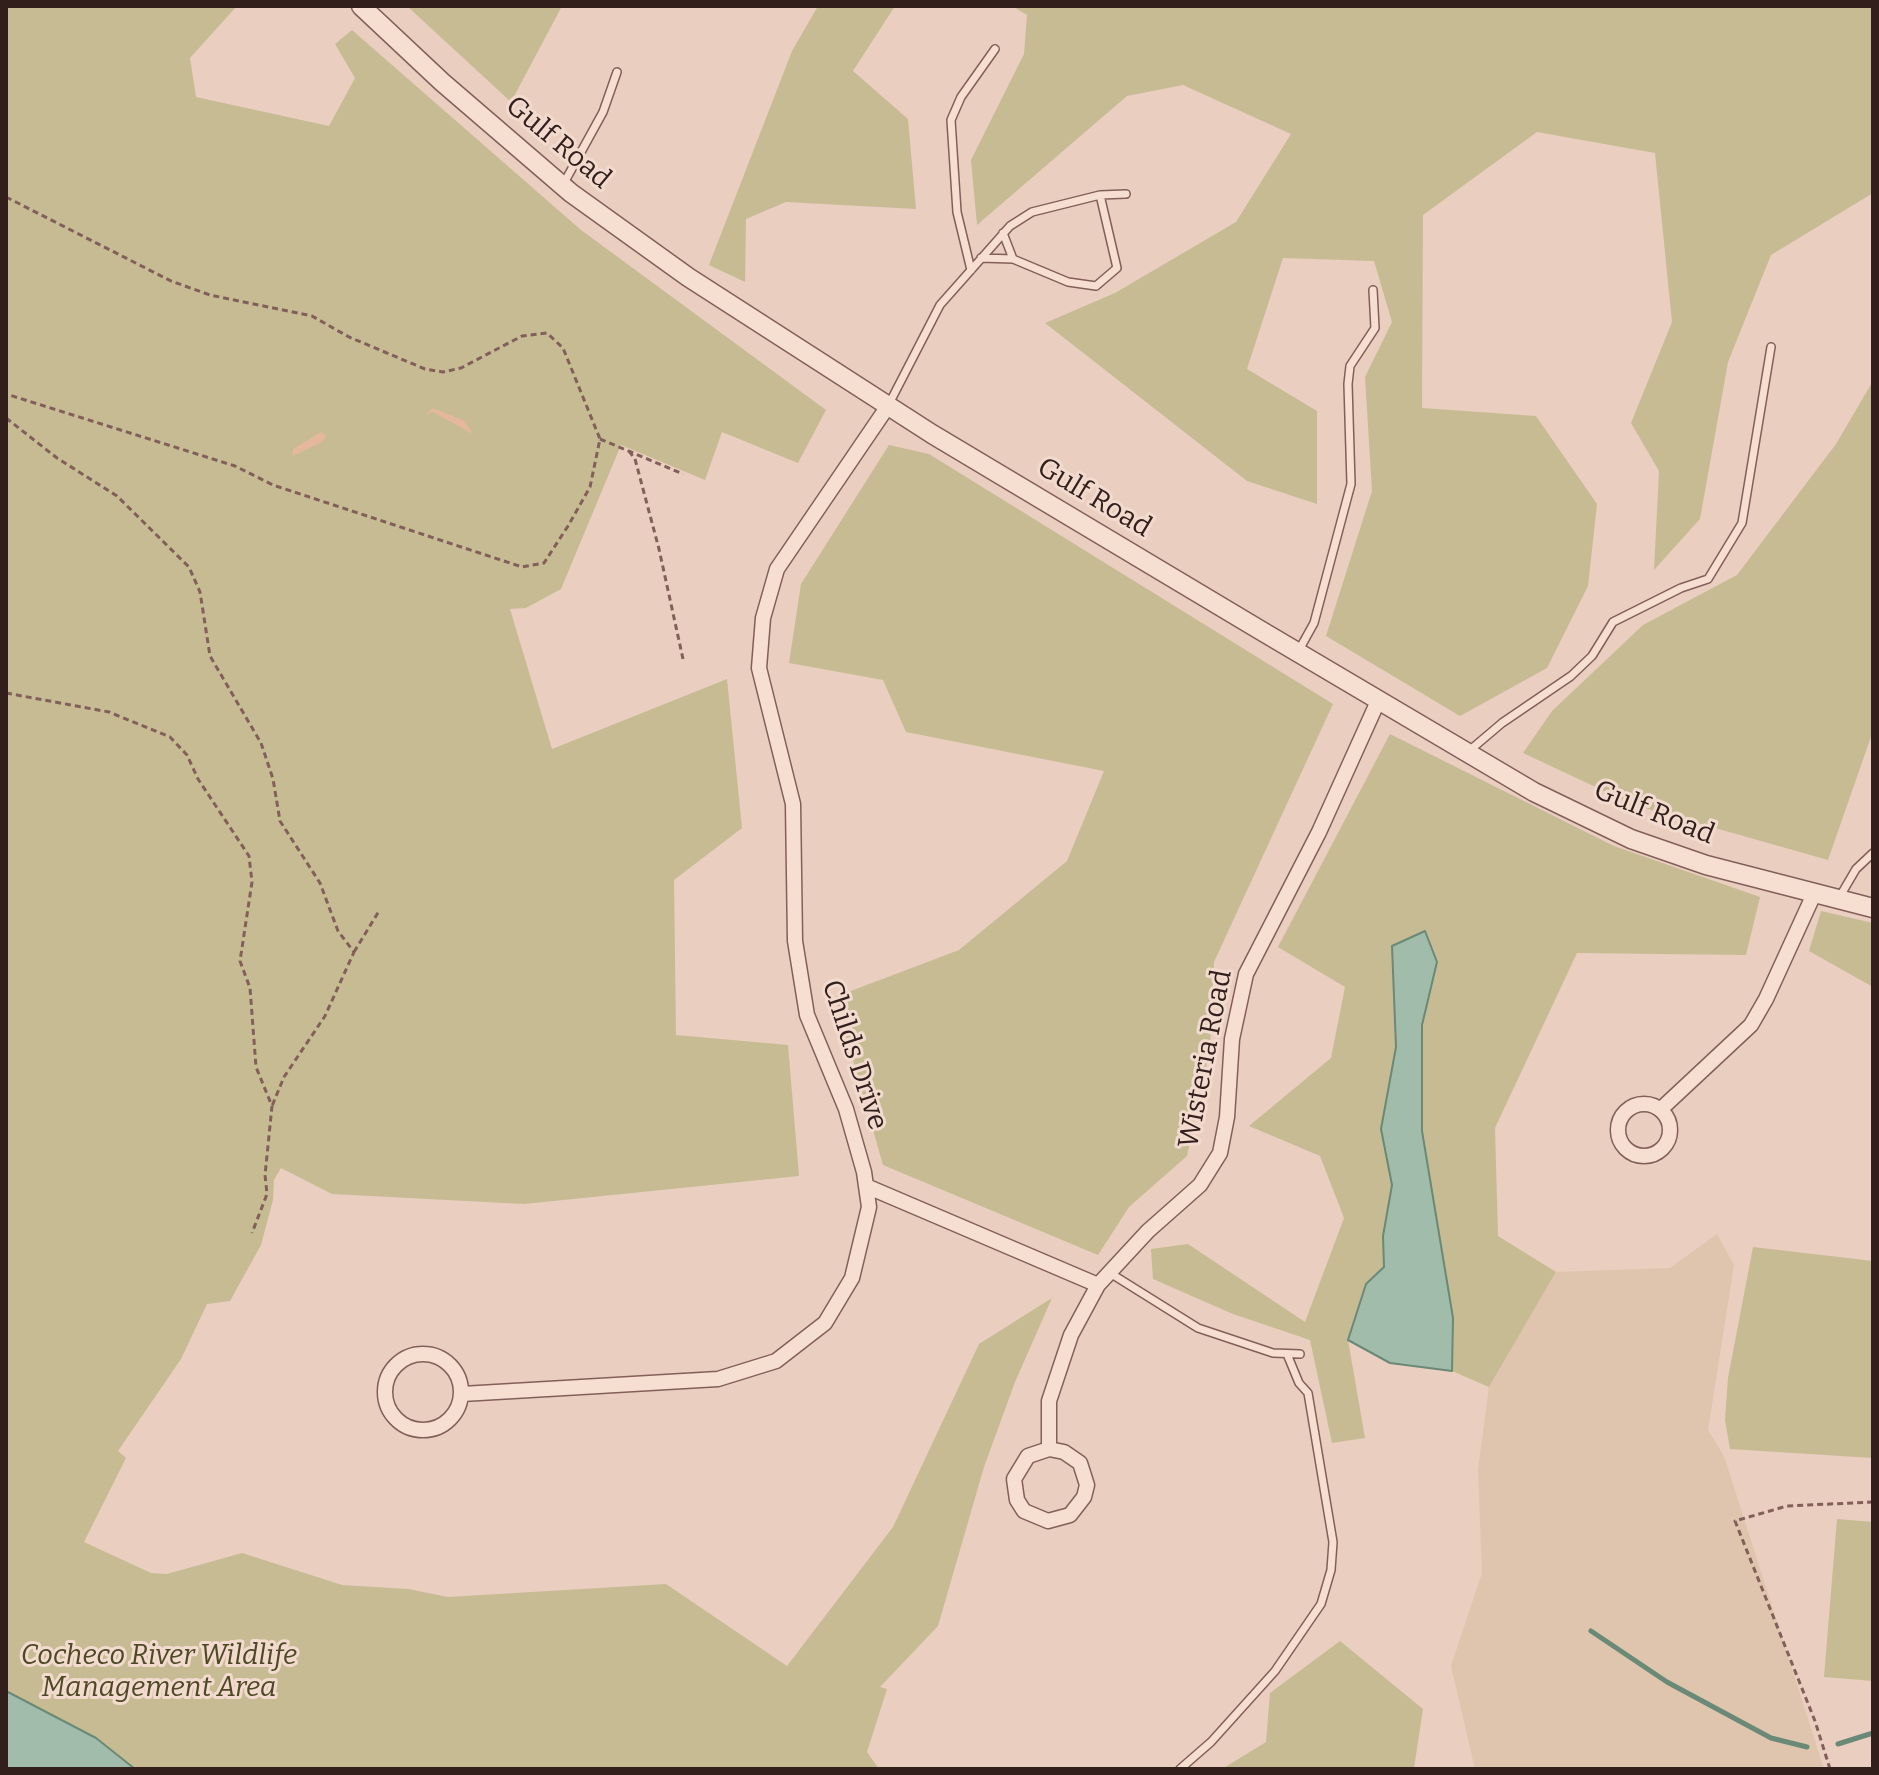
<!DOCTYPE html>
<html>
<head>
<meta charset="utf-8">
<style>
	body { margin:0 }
	#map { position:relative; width:1879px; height:1775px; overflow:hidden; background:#eacebf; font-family:Bitter,serif }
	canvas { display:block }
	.frame { position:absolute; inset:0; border:8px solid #321f1c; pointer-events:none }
</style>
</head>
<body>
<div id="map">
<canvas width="1879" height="1775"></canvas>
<div class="frame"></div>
</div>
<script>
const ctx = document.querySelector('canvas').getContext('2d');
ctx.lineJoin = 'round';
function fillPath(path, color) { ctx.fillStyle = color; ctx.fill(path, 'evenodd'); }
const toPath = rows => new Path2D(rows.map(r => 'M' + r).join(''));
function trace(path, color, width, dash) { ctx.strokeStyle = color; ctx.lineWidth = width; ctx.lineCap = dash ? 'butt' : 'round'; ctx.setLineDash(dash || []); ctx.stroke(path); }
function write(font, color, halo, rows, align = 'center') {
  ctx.font = font + ' Bitter,serif'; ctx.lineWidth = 6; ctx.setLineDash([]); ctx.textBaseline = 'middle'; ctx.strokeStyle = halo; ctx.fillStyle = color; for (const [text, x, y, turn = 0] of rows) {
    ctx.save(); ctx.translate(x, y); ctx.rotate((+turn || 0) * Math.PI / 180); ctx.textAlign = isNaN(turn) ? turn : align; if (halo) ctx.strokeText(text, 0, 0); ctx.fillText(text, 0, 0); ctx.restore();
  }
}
const farmland = toPath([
	[1717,1234,1734,1265,1708,1430,1724,1456,1824,1769,1475,1769,1451,1666,1482,1573,1478,1470,1489,1387,1556,1272,1670,1268]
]);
const green = toPath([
	[6,6,237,6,190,58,196,97,329,126,355,78,335,44,352,30,581,230,826,410,798,463,722,432,705,480,621,445,561,589,526,608,510,609,552,749,727,679,742,828,674,880,676,1035,788,1045,799,1176,524,1204,332,1194,281,1168,274,1180,273,1200,261,1245,230,1301,207,1304,181,1359,118,1451,126,1458,84,1542,151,1573,167,1574,242,1553,342,1585,408,1589,448,1597,666,1584,787,1666,893,1527,979,1344,1052,1298,1015,1382,984,1467,938,1626,880,1687,887,1689,867,1752,879,1769,122,1769,6,1702],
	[407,6,562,6,511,102],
	[818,6,895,6,853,71,908,119,916,209,786,202,746,219,745,282,709,265,792,51],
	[1012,6,1873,6,1873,193,1771,255,1728,362,1700,519,1654,570,1659,471,1631,423,1672,322,1655,153,1537,132,1423,215,1422,408,1536,416,1597,504,1588,586,1547,668,1460,716,1326,636,1372,491,1365,377,1392,322,1374,261,1283,258,1247,369,1317,411,1317,504,1247,481,1045,323,1115,293,1236,222,1291,134,1183,85,1127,96,977,225,971,160,1024,54,1027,15],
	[1873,381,1873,731,1828,860,1634,805,1523,753,1552,711,1643,625,1737,575,1836,444],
	[889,445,929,454,1333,704,1214,962,1210,1048,1187,1156,1129,1207,1098,1255,883,1165,835,997,959,950,1067,861,1104,771,906,732,883,680,789,663,801,584],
	[1390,734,1614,846,1760,897,1746,955,1577,953,1495,1128,1498,1236,1556,1272,1489,1387,1452,1371,1453,1318,1422,1131,1422,1025,1437,962,1392,946,1396,1047,1381,1129,1392,1185,1383,1236,1384,1267,1366,1284,1348,1340,1365,1438,1332,1443,1310,1340,1233,1314,1153,1279,1151,1249,1188,1244,1305,1322,1344,1218,1320,1156,1249,1126,1331,1058,1345,987,1278,947],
	[1821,911,1873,923,1873,987,1809,951],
	[1753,1247,1873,1261,1873,1458,1730,1449,1725,1420,1728,1378],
	[1837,1519,1873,1522,1873,1681,1824,1677],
	[1340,1641,1423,1709,1414,1768,1222,1769,1266,1742,1270,1693]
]);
const sand = toPath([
	[433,408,464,421,473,434,433,412,426,414],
	[321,432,326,436,323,441,293,456,293,449]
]);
const water = toPath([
	[1425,931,1437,962,1422,1025,1422,1131,1453,1318,1452,1371,1390,1363,1348,1340,1366,1284,1384,1267,1383,1236,1392,1185,1381,1129,1396,1047,1392,946,1425,931],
	[6,1691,96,1738,135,1769,6,1769,6,1691]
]);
const stream = toPath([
	[1591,1631,1667,1682,1771,1738,1807,1747],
	[1838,1744,1873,1733]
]);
const path = toPath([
	[6,197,171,281,210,295,312,316,349,337,425,369,443,372,461,368,522,336,547,333,563,348,600,439,590,487,568,526,544,563,522,567,273,485,235,466,6,394],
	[6,418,57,458,117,496,189,567,200,592,210,656,261,743,273,779,280,821,320,883,338,931,354,952,325,1016,284,1077,272,1106],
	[600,439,683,474],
	[629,451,635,459,659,549,683,659],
	[6,693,109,712,170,737,187,755,198,779,249,856,252,882,240,961,250,988,256,1067,272,1106,265,1175,267,1194,252,1233],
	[354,952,379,911],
	[1830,1769,1815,1721,1735,1521,1787,1506,1873,1502]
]);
const service = toPath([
	[564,183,603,112,617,72],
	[1003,233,1013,259,1068,282,1096,286,1117,268,1100,195],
	[981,258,1013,259],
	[971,270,957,212,951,120,961,97,995,49],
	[889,404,940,305,1010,226,1032,212,1100,195,1126,194],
	[1299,650,1314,623,1351,484,1348,384,1350,366,1375,328,1373,290],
	[1469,751,1502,723,1571,676,1592,656,1613,622,1681,588,1708,579,1742,523,1771,347],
	[1839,898,1856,869,1873,853],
	[1110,1273,1198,1328,1273,1353,1300,1354],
	[1180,1769,1211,1742,1275,1671,1321,1604,1331,1570,1333,1542,1308,1393,1299,1383,1287,1354]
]);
const minor = toPath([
	'1618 1130a26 26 0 1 1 52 0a26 26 0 1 1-52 0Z',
	[1661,1109,1751,1025,1766,999,1814,894],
	[866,1186,1098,1285],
	'385 1392a38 38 0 1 1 76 0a38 38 0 1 1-76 0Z',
	[462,1394,718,1379,776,1361,825,1323,852,1278,869,1207,864,1172,846,1109,807,1015,795,941,793,804,759,668,763,618,777,569,888,406],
	[1049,1449,1064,1452,1080,1463,1087,1485,1084,1497,1070,1515,1048,1521,1024,1511,1017,1500,1014,1479,1028,1456,1049,1449,1049,1401,1071,1335,1098,1285,1148,1231,1200,1185,1220,1153,1227,1117,1232,1039,1246,974,1319,832,1379,699]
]);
const tertiary = toPath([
	[361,6,442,82,571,193,688,277,932,434,1265,633,1534,792,1631,839,1706,865,1873,908]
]);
const streetNames = [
	["Gulf Road",558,143,40],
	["Gulf Road",1094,498,31],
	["Gulf Road",1654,813,22],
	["Childs Drive",854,1055,72],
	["Wisteria Road",1206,1059,-79]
];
const parkNames = [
	["Cocheco River Wildlife",159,1656],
	["Management Area",159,1688]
];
fillPath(farmland, '#dfc5ad');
fillPath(green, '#c7bb94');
fillPath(sand, '#e5b89d');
fillPath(water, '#a2bcab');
trace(water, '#6a8976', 2);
trace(stream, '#6a8976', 5);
trace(service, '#826059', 10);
trace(minor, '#826059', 17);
trace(tertiary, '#826059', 21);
trace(path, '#826059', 3, [6, 4]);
trace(service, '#f6ded1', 7);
trace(minor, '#f6ded1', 14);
trace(tertiary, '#f6ded1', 18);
write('28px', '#321f1c', '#f2dbce', streetNames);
write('italic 28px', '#4d4924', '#f2dbce', parkNames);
</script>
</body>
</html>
